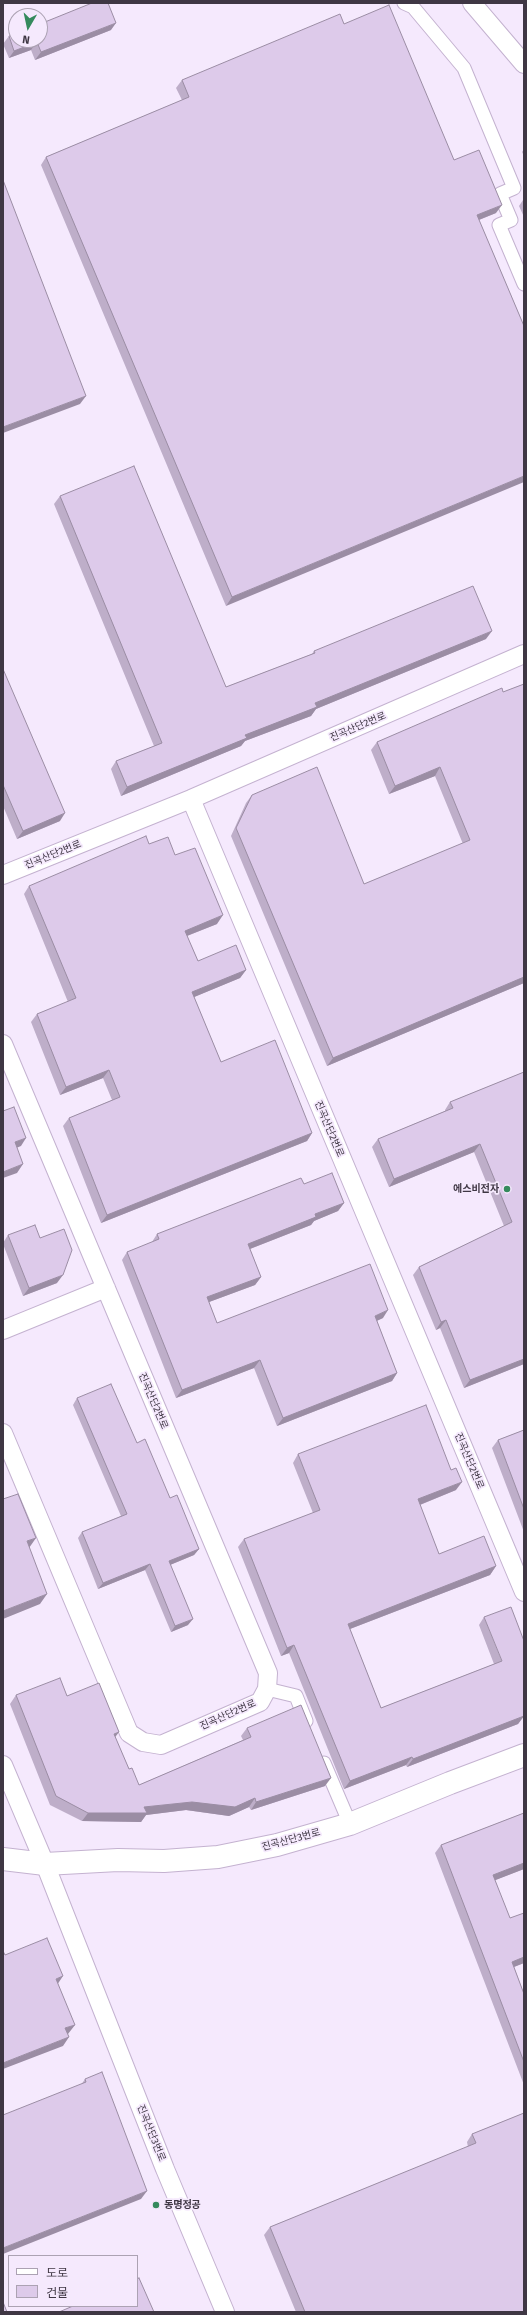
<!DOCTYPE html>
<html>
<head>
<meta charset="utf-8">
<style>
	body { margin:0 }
	#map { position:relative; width:527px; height:2315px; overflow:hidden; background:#f5e9fd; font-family:"Fira Sans","Noto Sans KR",sans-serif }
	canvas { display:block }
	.frame { position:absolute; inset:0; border:4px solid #3f3744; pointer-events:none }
	.legend { position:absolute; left:8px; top:2255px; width:130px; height:52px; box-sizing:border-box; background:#f5e9fd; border:1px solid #aca2b3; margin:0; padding:5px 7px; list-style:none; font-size:12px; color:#3f3744 }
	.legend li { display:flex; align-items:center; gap:8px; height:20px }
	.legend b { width:20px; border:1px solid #aca2b3 }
	.north { position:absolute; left:8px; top:8px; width:40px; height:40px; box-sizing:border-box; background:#f5e9fd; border:1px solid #aca2b3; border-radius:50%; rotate:189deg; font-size:11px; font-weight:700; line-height:16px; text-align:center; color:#3f3744 }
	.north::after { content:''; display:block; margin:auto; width:14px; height:18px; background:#358a5d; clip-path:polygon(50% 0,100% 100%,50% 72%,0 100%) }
</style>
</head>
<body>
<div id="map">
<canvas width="527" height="2315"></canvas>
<div class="frame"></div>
<ul class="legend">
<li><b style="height:5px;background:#fff"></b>도로</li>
<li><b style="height:11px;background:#ddcaea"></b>건물</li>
</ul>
<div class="north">N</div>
</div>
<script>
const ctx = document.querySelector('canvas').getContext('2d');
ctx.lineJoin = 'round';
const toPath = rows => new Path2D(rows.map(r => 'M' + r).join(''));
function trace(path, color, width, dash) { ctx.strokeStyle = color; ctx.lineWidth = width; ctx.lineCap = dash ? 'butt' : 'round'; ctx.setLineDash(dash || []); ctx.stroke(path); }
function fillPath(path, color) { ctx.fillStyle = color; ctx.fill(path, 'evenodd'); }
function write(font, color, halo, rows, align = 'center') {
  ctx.font = font + ' "Fira Sans","Noto Sans KR",sans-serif'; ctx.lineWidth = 3.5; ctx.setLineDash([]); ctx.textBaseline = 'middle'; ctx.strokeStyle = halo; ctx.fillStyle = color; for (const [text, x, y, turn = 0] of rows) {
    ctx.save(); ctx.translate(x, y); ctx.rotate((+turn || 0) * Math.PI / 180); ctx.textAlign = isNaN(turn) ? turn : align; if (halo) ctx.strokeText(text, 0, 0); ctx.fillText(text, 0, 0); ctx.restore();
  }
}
const pedestrian = toPath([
	[404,3,413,7,464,68,514,188,500,194,511,220,499,225,524,284],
	[267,1689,296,1696,306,1721],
	[324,1763,350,1824]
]);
const minor = toPath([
	[472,3,524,64],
	[191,799,524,1592],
	[3,875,191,799,524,654],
	[3,1044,268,1673,267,1689,260,1702,161,1745,143,1742,129,1733,3,1433],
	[3,1330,106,1288],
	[3,1765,45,1864,165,2169,225,2312]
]);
const tertiary = toPath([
	[3,1859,45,1864,118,1860,164,1861,218,1857,277,1845,350,1824,450,1783,524,1755]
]);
const wall = toPath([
	[344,24,496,213,479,220,524,326,226,606,41,165,46,157,182,100,176,88,182,80],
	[111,30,35,60,31,50,9,58,3,44,9,36],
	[524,149,524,156,522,152],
	[523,200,524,200,524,217,519,206],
	[60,496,226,687,312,654,314,651,486,639,316,709,311,716,245,741,241,746,121,796,111,769,116,761,154,746,54,504],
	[3,669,60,821,17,839,3,806],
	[524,684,524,983,327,1066,231,836,246,803,252,795,364,884,463,844,435,776,389,794,371,750,377,742],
	[149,844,175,855,217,924,187,936,198,961,246,970,240,978,194,997,221,1062,312,1133,307,1141,101,1223,63,1126,69,1118,112,1100,103,1078,60,1095,31,1022,37,1014,68,1002,24,894,29,886],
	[524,1072,524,1364,464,1388,440,1328,436,1330,413,1275,419,1267,504,1226,474,1152,389,1187,372,1147,378,1139,445,1111,445,1110,450,1102],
	[304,1184,344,1203,338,1211,314,1221,311,1225,250,1249,261,1277,255,1285,209,1302,217,1323,383,1318,377,1321,397,1373,392,1381,277,1426,254,1368,176,1398,122,1260,127,1252,152,1242,157,1234],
	[8,1235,40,1238,57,1283,23,1296,3,1244,3,1243],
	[77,1398,137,1443,170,1498,199,1549,194,1555,170,1565,188,1625,171,1632,145,1570,98,1589,78,1538,82,1532,121,1516,73,1405],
	[524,1430,524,1532,492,1448,498,1440],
	[298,1454,456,1490,420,1505,439,1554,496,1566,490,1575,350,1629,381,1708,494,1664,479,1625,484,1617,524,1716,518,1724,407,1767,406,1765,344,1789,289,1653,281,1656,238,1547,244,1539,313,1513,293,1463],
	[16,1695,67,1696,115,1737,129,1769,139,1785,243,1740,241,1736,247,1728,325,1786,251,1810,249,1807,229,1816,186,1810,146,1815,141,1822,82,1821,50,1805,10,1704],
	[524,1813,524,1869,495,1880,524,1963,514,1967,524,1994,524,2085,435,1853,441,1845],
	[85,2079,141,2199,81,2085],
	[524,2113,524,2312,296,2312,264,2235,270,2227,468,2147,467,2142,472,2134]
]);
const shadedWall = toPath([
	[116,23,111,30,35,60,41,52],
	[37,42,31,50,9,58,14,51],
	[502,205,496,213,471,223,477,215],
	[86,396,80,404,3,433,3,427],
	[524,476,524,482,226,606,232,597],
	[492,631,486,639,316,709,311,716,245,741,241,746,121,796,127,787,315,703],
	[440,767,435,776,389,794,395,786],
	[65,813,60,821,17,839,23,831],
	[223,915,217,924,179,939,185,931],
	[246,970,240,978,187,1000,192,992],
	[524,977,524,983,327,1066,333,1058],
	[109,1070,103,1078,60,1095,66,1087],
	[312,1133,307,1141,101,1223,107,1215],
	[26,1138,21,1146,9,1151,15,1142],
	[480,1144,474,1152,389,1187,394,1179],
	[23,1164,17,1173,3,1178,3,1172],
	[344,1203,338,1211,314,1221,311,1225,242,1252,248,1244,315,1214],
	[63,1275,57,1283,23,1296,29,1288],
	[261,1277,255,1285,201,1305,207,1297],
	[388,1310,383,1318,369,1324,375,1316],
	[446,1320,440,1328,436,1330,441,1322],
	[524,1359,524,1364,464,1388,470,1380],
	[260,1360,254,1368,176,1398,182,1390],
	[397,1373,392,1381,277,1426,283,1418],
	[462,1482,456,1490,412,1508,418,1499],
	[36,1538,29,1548,27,1541],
	[199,1549,194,1555,165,1567,169,1561],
	[150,1564,145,1570,98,1589,103,1583],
	[496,1566,490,1575,342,1632,348,1624],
	[47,1594,40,1604,3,1619,3,1611],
	[193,1619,188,1625,171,1632,175,1626],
	[294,1645,289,1653,281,1656,287,1648],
	[524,1716,518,1724,407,1767,413,1759],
	[119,1732,113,1740,114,1734],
	[412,1757,406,1765,344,1789,350,1781],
	[331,1778,325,1786,251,1810,256,1802],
	[255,1798,249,1807,229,1816,186,1810,146,1815,141,1822,82,1821,88,1813,192,1802],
	[524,1863,524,1869,488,1883,493,1875],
	[524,1957,524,1963,506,1970,512,1962],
	[63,1976,57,1985,56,1979],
	[75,2025,68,2034,59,2037,65,2028],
	[69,2037,63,2046,3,2069,3,2063],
	[147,2191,141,2199,3,2254,3,2248]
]);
const building = toPath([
	[92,3,108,3,116,23,41,52,37,42,14,51,9,36,16,33,16,40,40,40,40,24,92,3],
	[389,5,454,160,479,150,502,205,477,215,524,326,524,476,232,597,46,157,189,97,182,80,340,14,344,24,389,5],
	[3,180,86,396,3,427,3,180],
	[134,466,226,687,315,653,314,651,473,586,492,631,315,703,317,707,245,735,247,738,127,787,116,761,162,743,60,496,134,466],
	[3,669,65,813,23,831,3,785,3,669],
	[524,684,524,977,333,1058,236,828,252,795,317,767,364,884,470,840,440,767,395,786,377,742,502,688,503,692,524,684],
	[146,836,149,844,168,837,175,855,195,848,223,915,185,931,198,961,236,945,246,970,192,992,221,1062,275,1040,312,1133,107,1215,69,1118,120,1097,109,1070,66,1087,37,1014,76,998,29,886,146,836],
	[524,1072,524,1359,470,1380,446,1320,441,1322,419,1267,512,1222,480,1144,394,1179,378,1139,453,1108,450,1102,524,1072],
	[14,1107,26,1138,15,1142,23,1164,3,1172,3,1111,14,1107],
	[332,1173,344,1203,315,1214,316,1217,248,1244,261,1277,207,1297,217,1323,370,1264,388,1310,375,1316,397,1373,283,1418,260,1360,182,1390,127,1252,159,1239,157,1234,301,1178,304,1184,332,1173],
	[35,1225,40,1238,64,1229,72,1250,63,1275,29,1288,8,1235,35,1225],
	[111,1384,137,1443,145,1439,170,1498,177,1495,199,1549,169,1561,193,1619,175,1626,150,1564,103,1583,82,1532,127,1514,77,1398,111,1384],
	[426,1405,451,1470,456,1468,462,1482,418,1499,439,1554,484,1536,496,1566,348,1624,381,1708,502,1661,484,1617,511,1607,524,1641,524,1716,413,1759,412,1757,350,1781,294,1645,287,1648,244,1539,320,1510,298,1454,426,1405],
	[524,1430,524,1509,498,1440,524,1430],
	[18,1494,36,1538,27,1541,47,1594,3,1611,3,1499,18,1494],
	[60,1678,67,1696,99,1683,119,1732,114,1734,129,1769,132,1768,139,1785,251,1737,247,1728,301,1705,331,1778,256,1802,255,1798,235,1807,192,1802,144,1807,147,1813,88,1813,56,1796,16,1695,60,1678],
	[524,1813,524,1863,493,1875,510,1918,524,1913,524,1957,512,1962,524,1994,524,2062,441,1845,524,1813],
	[47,1938,63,1976,56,1979,75,2025,65,2028,69,2037,3,2063,3,1951,5,1955,47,1938],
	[102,2072,147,2191,3,2248,3,2115,86,2082,85,2079,102,2072],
	[524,2113,524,2312,305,2312,270,2227,476,2143,472,2134,524,2113],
	[139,2278,154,2312,59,2312,73,2306,137,2306,137,2279,139,2278],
	[3,2302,7,2312,3,2312,3,2302]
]);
const markers = [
	[507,1189,4,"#358a5d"],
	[156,2205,4,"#358a5d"]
];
const streetNames = [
	["진곡산단2번로",358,727,-23],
	["진곡산단2번로",53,855,-22],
	["진곡산단2번로",329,1129,67],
	["진곡산단2번로",153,1401,67],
	["진곡산단2번로",469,1461,67],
	["진곡산단2번로",228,1715,-24],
	["진곡산단3번로",291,1840,-15],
	["진곡산단3번로",151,2133,68]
];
const poiNames = [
	["에스비전자",499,1189],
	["동명정공",164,2205,"left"]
];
trace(pedestrian, '#c4b2d0', 15);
trace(minor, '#c4b2d0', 20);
trace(tertiary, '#c4b2d0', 24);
trace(pedestrian, '#fff', 13);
trace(minor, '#fff', 18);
trace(tertiary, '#fff', 22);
fillPath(wall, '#beaec9');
fillPath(shadedWall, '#9b8da4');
fillPath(building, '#ddcaea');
trace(building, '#9b8da4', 1);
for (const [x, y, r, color] of markers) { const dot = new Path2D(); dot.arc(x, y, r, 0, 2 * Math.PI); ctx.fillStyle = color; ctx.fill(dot); trace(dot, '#f5e9fd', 1.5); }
write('10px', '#3f3744', '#f5e9fd', streetNames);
write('bold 10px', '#3f3744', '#f5e9fd', poiNames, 'right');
</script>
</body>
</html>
